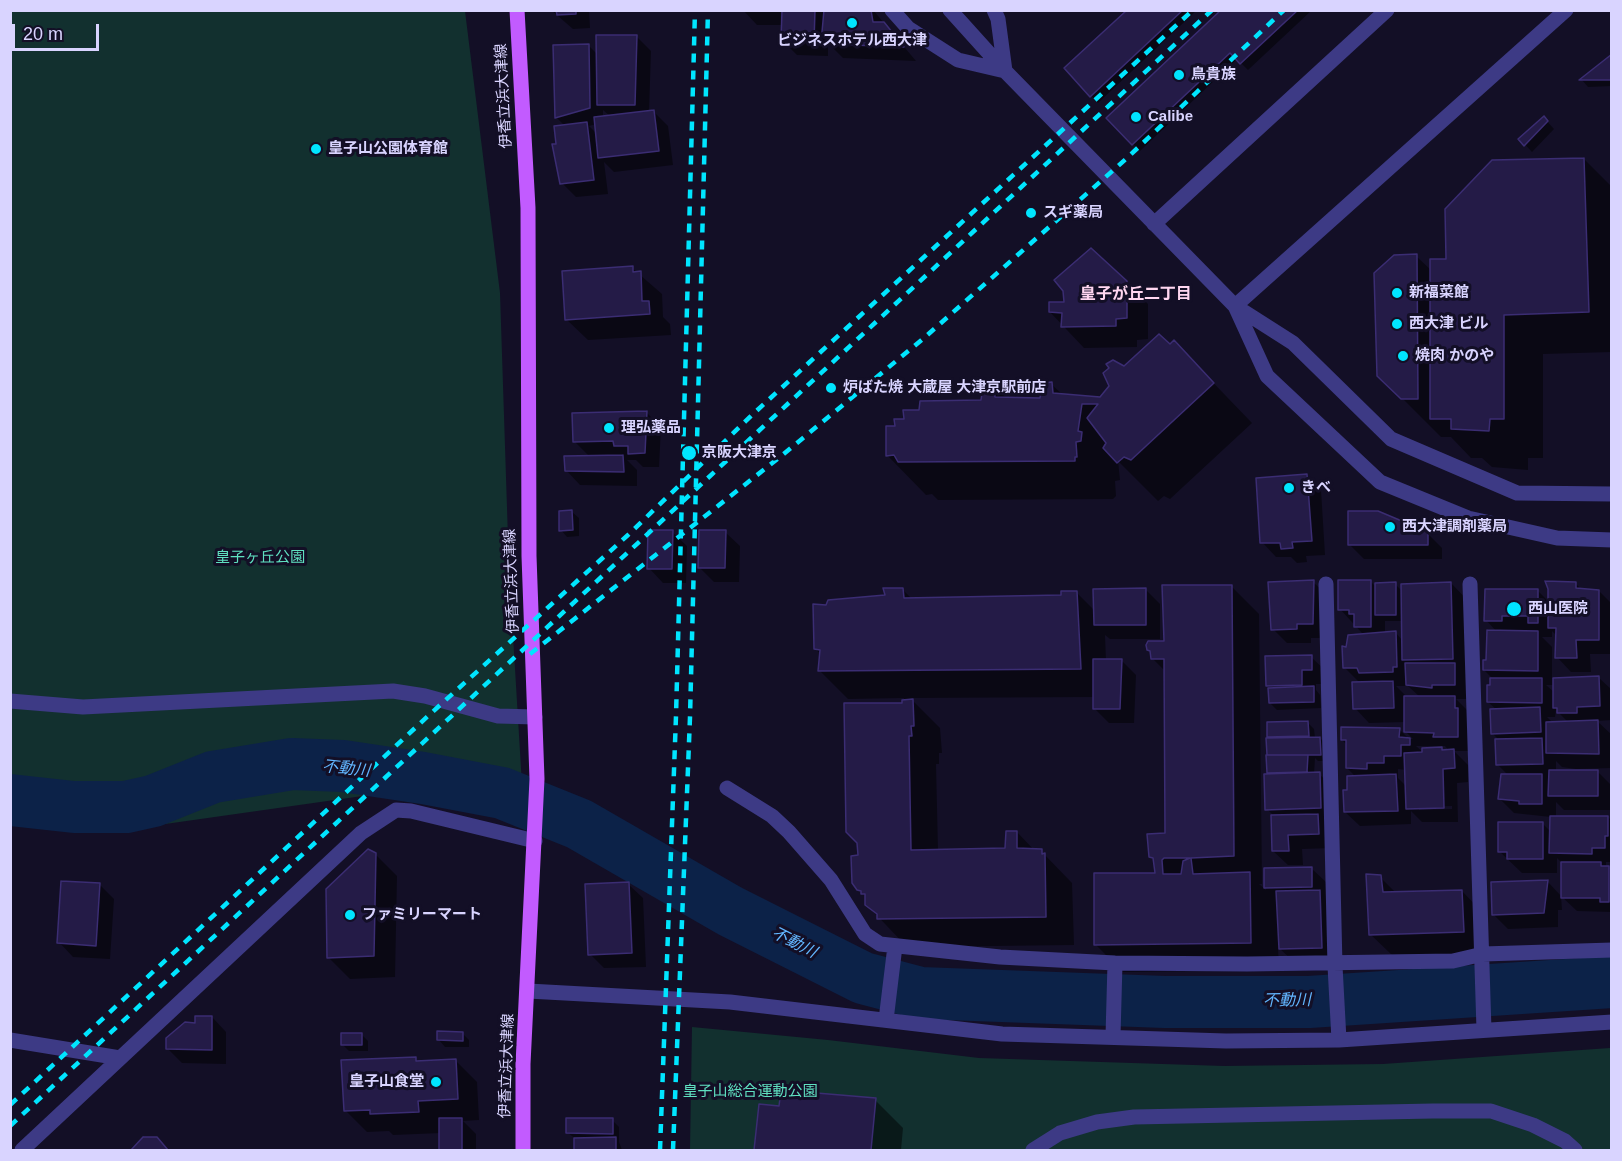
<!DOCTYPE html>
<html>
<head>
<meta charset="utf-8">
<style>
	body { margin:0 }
	#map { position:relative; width:1622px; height:1161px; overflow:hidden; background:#130f26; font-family:Helvetica,sans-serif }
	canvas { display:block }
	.frame { position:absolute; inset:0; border:12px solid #d9d4ff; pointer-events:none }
	.scale { position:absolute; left:12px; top:24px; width:87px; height:27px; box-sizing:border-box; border:3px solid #d9d4ff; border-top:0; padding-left:8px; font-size:18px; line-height:21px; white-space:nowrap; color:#d9d4ff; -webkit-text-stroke:4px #130f26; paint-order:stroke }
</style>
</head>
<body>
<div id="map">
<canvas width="1622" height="1161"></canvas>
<div class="frame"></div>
<div class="scale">20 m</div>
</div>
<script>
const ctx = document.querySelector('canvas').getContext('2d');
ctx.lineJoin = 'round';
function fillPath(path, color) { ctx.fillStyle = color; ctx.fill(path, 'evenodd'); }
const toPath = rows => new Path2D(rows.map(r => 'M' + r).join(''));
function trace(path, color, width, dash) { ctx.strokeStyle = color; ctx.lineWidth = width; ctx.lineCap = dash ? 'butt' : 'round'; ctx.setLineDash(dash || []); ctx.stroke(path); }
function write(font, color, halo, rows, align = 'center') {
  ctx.font = font + ' Helvetica,"Noto Sans JP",sans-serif'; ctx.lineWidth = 6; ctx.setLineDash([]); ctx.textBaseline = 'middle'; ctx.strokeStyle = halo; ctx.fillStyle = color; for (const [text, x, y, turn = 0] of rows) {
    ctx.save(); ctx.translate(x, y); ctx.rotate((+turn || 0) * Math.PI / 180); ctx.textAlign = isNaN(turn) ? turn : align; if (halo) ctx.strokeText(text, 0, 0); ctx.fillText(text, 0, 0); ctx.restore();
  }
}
const green = toPath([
	[11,11,465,11,500,293,509,569,524,818,405,790,130,829,11,813],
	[692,1027,828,1040,979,1058,1224,1066,1383,1064,1610,1048,1611,1150,690,1150]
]);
const shadow = toPath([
	[551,10,589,10,590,28,573,29],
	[743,10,873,10,916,61,843,58,828,43,828,56,797,55,782,40,783,25,757,25],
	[1129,10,1197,10,1098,103,1066,68],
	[1223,10,1312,10,1248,70,1237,59,1140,151,1108,118],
	[637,37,651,51,649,112,654,112,668,126,673,165,614,172,604,162,608,194,576,197,562,183,558,145,565,126,556,117,589,46,598,55],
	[603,110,610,116,603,117],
	[596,124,597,134,589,126],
	[1612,56,1612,86,1588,87,1582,80],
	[1544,118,1554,129,1532,152,1520,139],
	[1584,159,1612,187,1612,352,1543,354,1543,458,1528,458,1528,470,1492,467,1482,458,1471,458,1451,437,1441,437,1379,375,1416,256,1432,271],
	[632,268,662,294,663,317,670,324,671,335,588,340,566,319],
	[1126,282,1148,304,1148,339,1137,340,1137,347,1084,348,1050,312],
	[1174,342,1252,423,1170,499,1164,496,1158,501,1118,461,1120,480,1115,481,1116,496,1113,499,938,500,932,494,926,495,887,455,897,427,906,421,921,412,983,401,992,381,1009,398,1041,399,1051,384,1063,395,1100,398,1124,367],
	[647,413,661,427,659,467,643,467,636,460,627,460,637,470,637,486,580,485,566,470,590,457,574,441],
	[1306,475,1321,490,1325,555,1306,556,1307,562,1297,563,1291,557,1276,557,1262,542],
	[572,512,579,518,579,536,567,537,561,530],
	[672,532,687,546,686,583,663,583,649,568],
	[725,532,740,546,739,582,714,582,699,567],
	[1427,533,1442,548,1442,559,1364,559,1350,545],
	[1370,581,1377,588,1395,584,1403,592,1451,583,1472,605,1468,699,1456,699,1469,712,1472,751,1454,751,1468,765,1468,782,1457,783,1458,822,1422,822,1411,811,1411,824,1360,826,1345,812,1349,792,1356,777,1347,768,1347,745,1342,740,1399,729,1409,739,1413,739,1405,731,1405,722,1369,723,1355,708,1360,683,1344,667,1348,649,1359,634,1362,633,1340,609],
	[1385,621,1403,621,1403,641,1395,632,1385,633],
	[1396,686,1408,686,1420,697,1407,697],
	[1416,746,1445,746,1449,751,1424,753],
	[1398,769,1406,770,1407,787,1398,778],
	[1452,806,1452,809,1419,810,1419,807],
	[1313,582,1328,596,1326,638,1311,638,1311,643,1287,643,1273,629],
	[1575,583,1582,590,1599,591,1612,604,1612,654,1590,654,1591,672,1571,672,1557,657,1557,636,1552,631,1552,637,1542,637,1552,647,1552,679,1599,678,1612,690,1612,720,1597,721,1612,735,1612,768,1576,769,1562,767,1556,761,1556,771,1598,772,1612,786,1612,810,1564,810,1556,802,1556,817,1608,817,1612,821,1612,862,1606,862,1606,868,1612,870,1612,912,1577,911,1561,896,1562,910,1558,910,1558,927,1508,929,1494,915,1547,881,1562,897,1563,864,1557,858,1557,873,1522,873,1499,851,1543,824,1551,832,1551,817,1514,813,1499,798,1499,790,1503,790,1508,775,1497,764,1500,741,1492,733,1497,710,1488,702,1494,680,1484,670,1497,632,1486,620,1538,591,1549,602],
	[1546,685,1554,685,1555,693],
	[1556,710,1568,722,1553,723,1547,717,1555,717],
	[1231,586,1259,614,1262,884,1259,884,1266,890,1265,869,1311,868,1326,882,1326,898,1333,905,1336,962,1295,963,1278,947,1279,970,1123,972,1095,944,1156,875,1155,861,1150,856,1166,834,1166,672,1152,658,1165,642],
	[903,590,912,599,1062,597,1076,592,1095,611,1146,590,1160,604,1160,639,1110,639,1105,635,1106,661,1122,661,1136,675,1134,723,1109,723,1095,709,1095,697,910,698,940,728,942,753,939,753,939,764,936,764,938,851,1007,849,1017,832,1035,851,1041,851,1072,883,1074,945,907,947,866,904,866,897,859,890,859,856,904,698,848,699,820,671,821,654,815,649,826,606,886,597],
	[1311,657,1326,671,1326,684,1316,684,1316,690,1320,695,1321,708,1277,710,1270,703,1270,688,1267,686],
	[1269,723,1308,723,1314,729,1315,738,1320,738,1327,745,1327,761,1318,761,1315,758,1314,774,1319,774,1334,788,1333,848,1302,849,1303,865,1288,865,1273,851,1272,814,1267,809,1271,775,1268,772],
	[375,854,397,876,395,977,350,979,328,957],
	[1380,877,1396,893,1462,891,1483,913,1485,953,1392,955,1370,934],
	[628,884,643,898,646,967,604,968,590,954],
	[100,885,114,899,110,959,73,957,59,942],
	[212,1017,226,1032,226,1064,182,1063,167,1048,196,1024],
	[462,1033,469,1040,469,1047,445,1047,439,1040],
	[362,1035,368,1041,368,1051,349,1051,342,1044],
	[415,1058,419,1062,455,1060,477,1082,479,1120,463,1121,476,1134,476,1150,441,1150,441,1133,393,1135,389,1131,367,1132,345,1110],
	[875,1100,903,1128,901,1150,755,1150,760,1106,780,1107],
	[612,1120,619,1127,619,1142,622,1150,576,1150,576,1139,568,1133]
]);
const river = toPath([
	[10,800,74,807,126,807,153,801,213,777,292,764,343,766,423,778,502,793,579,824,730,911,863,978,920,993,1165,1002,1309,1002,1612,982]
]);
const building = toPath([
	[556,10,576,10,576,14,557,15,556,10],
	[782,10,815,10,814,42,781,41,782,10],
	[824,10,871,10,873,22,884,22,904,47,827,44,827,32,822,32,824,10],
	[1127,10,1183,10,1090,97,1064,68,1127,10],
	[1221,10,1298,10,1240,64,1230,53,1132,145,1106,118,1221,10],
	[596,35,637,35,635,105,597,105,596,35],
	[589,44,590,108,555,118,553,45,589,44],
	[1612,54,1612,80,1579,80,1612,54],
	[654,110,659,151,598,158,594,117,654,110],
	[1544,116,1548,121,1524,146,1518,139,1544,116],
	[587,122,594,180,560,184,552,144,556,144,554,126,587,122],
	[1584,158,1589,312,1504,315,1504,419,1490,419,1489,431,1451,429,1451,419,1430,419,1430,259,1446,259,1445,209,1492,160,1584,158],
	[1091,248,1127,281,1127,318,1116,319,1116,326,1061,327,1062,313,1049,312,1049,302,1064,302,1063,291,1054,280,1091,248],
	[1417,254,1418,399,1401,399,1377,376,1374,273,1394,255,1417,254],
	[633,266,633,272,641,271,642,301,649,301,650,314,565,320,562,271,633,266],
	[1159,334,1170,344,1174,340,1214,383,1131,460,1124,457,1117,463,1103,448,1106,443,1087,418,1098,404,1082,404,1078,431,1082,432,1081,441,1076,442,1077,457,1075,457,1075,461,898,462,894,455,886,456,886,426,895,426,894,419,904,419,903,410,919,410,920,401,981,400,984,380,993,380,995,397,1040,398,1042,383,1052,382,1053,393,1100,397,1109,386,1103,373,1109,368,1106,364,1113,360,1124,366,1159,334],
	[647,411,645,453,628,454,628,446,614,446,613,441,573,442,572,413,647,411],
	[623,455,624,472,565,471,564,456,623,455],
	[1307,474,1312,541,1292,542,1293,548,1281,549,1280,543,1260,543,1256,478,1307,474],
	[572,510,573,530,559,531,559,511,572,510],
	[1348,511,1378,511,1428,532,1428,545,1348,545,1348,511],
	[648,530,673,530,672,569,647,569,648,530],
	[699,530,726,530,725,568,698,568,699,530],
	[1314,580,1313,624,1297,624,1297,629,1271,630,1268,582,1314,580],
	[1338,580,1371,580,1371,627,1354,627,1354,614,1349,614,1349,610,1338,610,1338,580],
	[1545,581,1576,582,1576,588,1599,590,1599,640,1576,640,1577,658,1555,658,1556,628,1548,628,1548,589,1545,581],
	[1396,582,1396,615,1375,615,1375,583,1396,582],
	[1451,582,1453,659,1402,660,1401,584,1451,582],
	[1162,585,1232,585,1234,856,1191,858,1193,874,1250,872,1251,943,1094,945,1094,873,1155,873,1153,858,1149,857,1147,834,1165,833,1164,659,1151,659,1150,651,1147,650,1146,645,1148,641,1164,641,1162,585],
	[1164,858,1190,858,1183,861,1181,874,1163,874,1162,860,1164,858],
	[883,588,903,588,904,598,1061,595,1061,591,1077,591,1081,669,818,671,820,650,814,649,813,604,826,605,828,600,885,595,883,588],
	[1146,588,1146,625,1094,625,1093,589,1146,588],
	[1485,589,1538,589,1538,623,1528,623,1528,616,1502,616,1502,621,1484,621,1485,589],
	[1487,630,1538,631,1538,671,1483,670,1483,660,1486,660,1487,630],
	[1396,631,1397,667,1393,667,1393,672,1359,673,1357,668,1343,668,1342,646,1346,647,1348,635,1396,631],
	[1312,655,1312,670,1302,670,1302,685,1266,686,1265,656,1312,655],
	[1093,659,1122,659,1120,709,1093,709,1093,659],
	[1405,663,1455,663,1455,685,1432,685,1432,688,1406,685,1405,663],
	[1599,676,1600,706,1577,707,1577,713,1557,713,1557,708,1553,708,1553,678,1599,676],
	[1490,678,1542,678,1542,703,1487,702,1487,685,1490,685,1490,678],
	[1393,681,1394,708,1353,709,1352,682,1393,681],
	[1314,686,1314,702,1269,703,1268,688,1314,686],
	[1404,696,1455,696,1455,708,1458,708,1458,737,1433,737,1434,733,1404,732,1404,696],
	[913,699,914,726,911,726,912,736,909,736,911,850,1005,848,1006,831,1017,831,1017,848,1042,849,1042,854,1045,853,1046,917,877,919,877,914,865,905,865,894,861,894,861,891,857,890,852,883,851,856,858,855,857,843,846,832,844,703,902,703,902,700,913,699],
	[1540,707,1541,732,1491,734,1490,709,1540,707],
	[1598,720,1599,754,1546,753,1546,722,1598,720],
	[1308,721,1309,736,1267,737,1267,722,1308,721],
	[1341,727,1400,728,1399,737,1410,738,1410,745,1401,745,1401,756,1384,756,1384,763,1367,763,1367,769,1346,768,1346,740,1341,740,1341,727],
	[1320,737,1321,755,1267,755,1266,738,1320,737],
	[1542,738,1543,764,1496,765,1495,739,1542,738],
	[1442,747,1442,750,1454,749,1455,768,1443,769,1444,808,1406,809,1404,753,1422,752,1422,748,1442,747],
	[1266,755,1308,755,1307,772,1267,773,1266,755],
	[1549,770,1598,770,1598,796,1548,796,1549,770],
	[1320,772,1321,808,1265,810,1264,774,1320,772],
	[1396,774,1398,811,1344,812,1343,790,1347,790,1347,776,1396,774],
	[1501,774,1542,774,1542,804,1519,804,1519,801,1498,799,1501,774],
	[1318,814,1319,834,1288,835,1289,851,1272,851,1271,815,1318,814],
	[1550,816,1608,816,1608,836,1605,836,1605,848,1592,848,1592,854,1549,853,1550,816],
	[1498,822,1543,822,1543,859,1507,859,1507,852,1498,852,1498,822],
	[368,849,376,853,374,956,327,958,326,889,368,849],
	[1561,862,1601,862,1601,866,1609,866,1609,902,1600,902,1600,898,1561,898,1561,862],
	[1312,867,1312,887,1264,888,1264,868,1312,867],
	[1366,874,1381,875,1383,892,1462,890,1464,932,1369,935,1366,874],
	[1548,880,1544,913,1492,915,1491,882,1548,880],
	[61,881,100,883,96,946,57,943,61,881],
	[629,882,632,953,588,955,585,884,629,882],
	[1320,890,1322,948,1279,949,1276,891,1320,890],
	[195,1016,212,1016,212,1050,166,1049,166,1038,185,1022,195,1023,195,1016],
	[437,1031,463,1032,463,1041,437,1040,437,1031],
	[341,1033,362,1033,362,1045,341,1045,341,1033],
	[416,1057,416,1061,456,1059,458,1099,418,1101,419,1112,370,1114,370,1110,344,1111,341,1060,416,1057],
	[781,1090,876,1098,871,1150,754,1150,759,1104,779,1106,781,1090],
	[439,1118,462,1118,462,1150,439,1150,439,1118],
	[566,1118,613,1118,613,1134,566,1133,566,1118],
	[143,1137,157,1137,168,1150,131,1150,143,1137],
	[616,1137,616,1150,574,1150,574,1138,616,1137]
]);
const minor = toPath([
	[892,10,908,28,958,60,1005,71,998,19,994,10],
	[950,10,1005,71,1235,306,1293,343,1391,439,1517,493,1612,494],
	[1154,224,1387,10],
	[1235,306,1267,376,1380,482,1468,518,1557,538,1612,540],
	[1235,306,1566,10],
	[1326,584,1335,966,1339,1040],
	[1470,584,1484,1030],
	[10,701,83,707,393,691,425,696,498,716,535,717],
	[727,788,772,816,789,832,831,880,865,934,880,944,1000,957,1115,963,1247,964,1453,961,1483,954,1612,950],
	[528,991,730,1002,1002,1034,1226,1041,1339,1040,1612,1022],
	[886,1020,895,946],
	[1113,1036,1115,963],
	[10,1040,120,1058],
	[22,1150,361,833,396,810,411,811,535,841],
	[1033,1150,1060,1133,1097,1122,1134,1117,1433,1111,1491,1111,1533,1125,1565,1141,1575,1150]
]);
const major = toPath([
	[517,10,528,208,529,556,537,779,523,1064,523,1150]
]);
const rail = toPath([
	[530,654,780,457,924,338,1127,158,1284,10],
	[10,1105,428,716,628,535,752,415,1193,10],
	[10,1126,1212,10],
	[660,1150,676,716,695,10],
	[673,1150,690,717,708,10]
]);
const markers = [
	[852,23,6,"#00e5ff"],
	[1179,75,6,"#00e5ff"],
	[1136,117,6,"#00e5ff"],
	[316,149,6,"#00e5ff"],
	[1031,213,6,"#00e5ff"],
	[1397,293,6,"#00e5ff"],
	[1397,324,6,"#00e5ff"],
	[1403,356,6,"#00e5ff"],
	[831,388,6,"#00e5ff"],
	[609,428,6,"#00e5ff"],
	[689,453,8,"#00e5ff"],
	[1289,488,6,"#00e5ff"],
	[1390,527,6,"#00e5ff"],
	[1514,609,8,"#00e5ff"],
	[350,915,6,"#00e5ff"],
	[436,1082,6,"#00e5ff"]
];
const poiNames = [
	["ビジネスホテル西大津",852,41,"center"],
	["鳥貴族",1191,75],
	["Calibe",1148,117],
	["皇子山公園体育館",328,149],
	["スギ薬局",1043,213],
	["新福菜館",1409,293],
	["西大津 ビル",1409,324],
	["焼肉 かのや",1415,356],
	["炉ばた焼 大蔵屋 大津京駅前店",843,388],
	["理弘薬品",621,428],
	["京阪大津京",702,453],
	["きべ",1301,488],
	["西大津調剤薬局",1402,527],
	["西山医院",1528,609],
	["ファミリーマート",362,915],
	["皇子山食堂",424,1082,"right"]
];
const streetNames = [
	["伊香立浜大津線",504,96,-93],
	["伊香立浜大津線",512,581,-92],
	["伊香立浜大津線",507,1066,-88]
];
const parkNames = [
	["皇子ヶ丘公園",260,558],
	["皇子山総合運動公園",750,1092]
];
const neighbourhoodNames = [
	["皇子が丘二丁目",1136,295]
];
const waterNames = [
	["不動川",346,769,6],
	["不動川",794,943,27],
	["不動川",1287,1001,-1]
];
fillPath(green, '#12302f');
fillPath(shadow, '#0007');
trace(river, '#0c2248', 52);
fillPath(building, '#241b47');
trace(building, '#3b2d73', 1.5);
trace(minor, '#3d3a85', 15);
trace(major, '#c25bff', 15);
trace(rail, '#00e5ff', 4.5, [9, 8]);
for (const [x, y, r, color] of markers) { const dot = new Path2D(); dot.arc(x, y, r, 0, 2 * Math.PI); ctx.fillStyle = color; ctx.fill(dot); trace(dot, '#130f26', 2); }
write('bold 15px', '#d9d4ff', '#130f26', poiNames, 'left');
write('15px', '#d9d4ff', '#130f26', streetNames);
write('15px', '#5fe0c0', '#130f26', parkNames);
write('bold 16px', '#ffd6f0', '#130f26', neighbourhoodNames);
write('italic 16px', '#62b6ff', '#130f26', waterNames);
</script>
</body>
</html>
